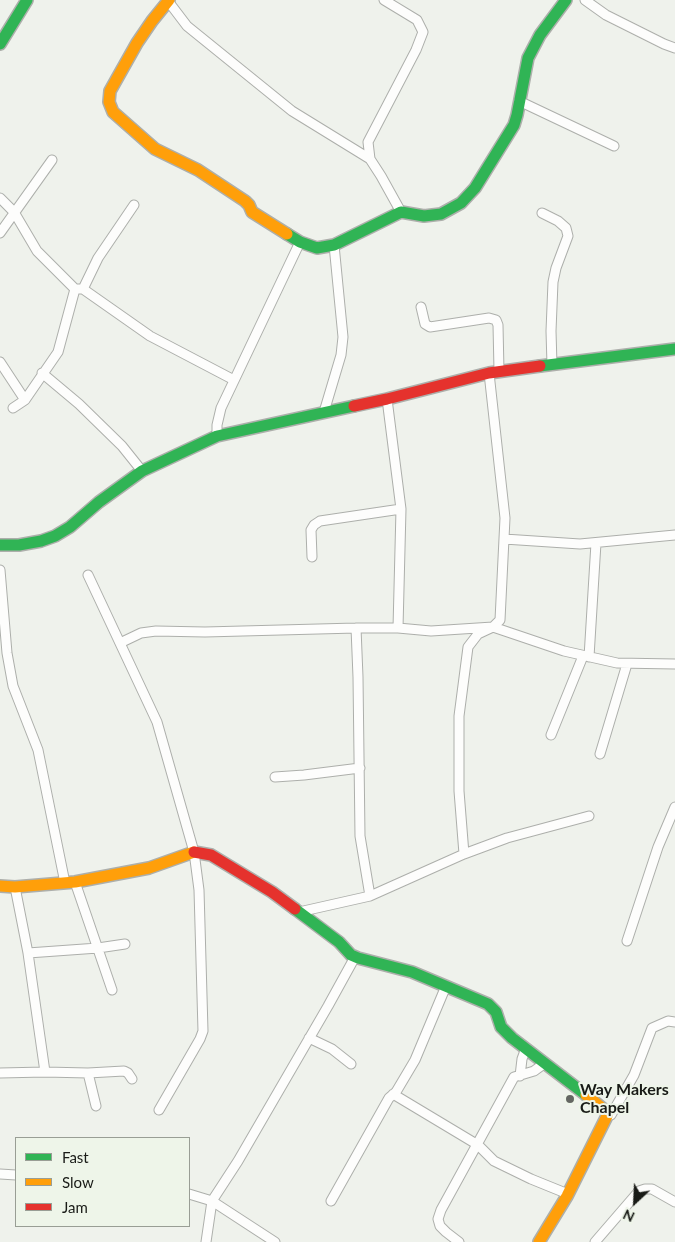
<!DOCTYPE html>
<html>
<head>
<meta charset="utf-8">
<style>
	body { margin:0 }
	#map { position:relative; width:675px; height:1242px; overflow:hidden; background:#eff2ec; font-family:Lato,sans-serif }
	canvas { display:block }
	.legend { position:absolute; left:15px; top:1137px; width:175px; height:90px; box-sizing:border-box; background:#eef5e9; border:1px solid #999e95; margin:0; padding:6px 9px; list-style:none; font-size:15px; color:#191b17 }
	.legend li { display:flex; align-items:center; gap:10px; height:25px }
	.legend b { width:25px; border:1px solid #999e95 }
	.north { position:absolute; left:610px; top:1177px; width:50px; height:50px; -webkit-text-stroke:4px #eef5e9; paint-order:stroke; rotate:205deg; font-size:14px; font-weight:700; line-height:20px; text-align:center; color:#191b17 }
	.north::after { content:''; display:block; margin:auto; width:18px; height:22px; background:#191b17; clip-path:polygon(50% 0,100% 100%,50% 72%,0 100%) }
</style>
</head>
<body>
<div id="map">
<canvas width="675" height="1242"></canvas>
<ul class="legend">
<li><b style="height:6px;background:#30b455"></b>Fast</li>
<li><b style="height:6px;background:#ff9f0a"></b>Slow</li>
<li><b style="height:6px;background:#e5322d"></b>Jam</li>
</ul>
<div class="north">N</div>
</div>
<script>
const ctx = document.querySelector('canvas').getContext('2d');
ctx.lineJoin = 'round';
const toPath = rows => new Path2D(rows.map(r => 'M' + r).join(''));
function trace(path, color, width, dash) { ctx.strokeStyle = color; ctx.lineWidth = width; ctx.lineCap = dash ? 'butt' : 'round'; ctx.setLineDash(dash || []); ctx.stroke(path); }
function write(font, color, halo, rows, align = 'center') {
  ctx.font = font + ' Lato,sans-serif'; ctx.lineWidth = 4; ctx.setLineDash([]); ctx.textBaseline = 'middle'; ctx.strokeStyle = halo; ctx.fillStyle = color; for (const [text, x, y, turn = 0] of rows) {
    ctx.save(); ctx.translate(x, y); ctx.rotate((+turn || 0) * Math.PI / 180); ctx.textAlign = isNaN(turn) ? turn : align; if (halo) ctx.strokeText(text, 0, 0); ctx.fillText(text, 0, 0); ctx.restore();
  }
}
const street = toPath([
	[585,0,606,15,664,44,675,48],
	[168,1,187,26,292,111,370,159,381,176,401,212],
	[519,101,614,146],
	[370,159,368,142,416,50,423,32,417,20,384,0],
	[0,198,14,212,37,251,75,289,83,289,150,336,234,380],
	[542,213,558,221,566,228,568,236,556,268,553,282,551,331,552,365],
	[0,233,52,160],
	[83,289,98,258,134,205],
	[421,307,425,324,430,327,489,318,496,320,498,325,499,371],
	[0,362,25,400],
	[42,373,79,404,122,446,142,471],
	[387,399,401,509,398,628],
	[13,408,25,400,58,352,75,289],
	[324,412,341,355,343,337,334,245],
	[217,436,217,425,221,408,300,242],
	[504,539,580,544,675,535],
	[312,557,311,530,314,525,320,521,401,509],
	[0,570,7,653,13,686,38,750,65,883],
	[88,575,157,722,194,852,199,890,203,1031,200,1039,159,1110],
	[356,628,358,677,360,836,370,896],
	[120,643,141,633,156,631,205,632,356,628,398,628,431,631,493,627,564,651,617,663,675,664],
	[589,657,596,543],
	[551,735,583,656],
	[600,754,627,664],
	[275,777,304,775,360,768],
	[464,854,459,791,459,716,468,647,478,634,493,627,500,620,505,518,489,373],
	[75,882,112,990],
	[15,887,28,953,45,1072],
	[299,912,370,896,464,854,507,838,589,816],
	[627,941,658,847,675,807],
	[28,953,98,948,125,944],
	[309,1038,332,1049,351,1064],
	[0,1073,45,1072,88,1073,124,1071,128,1073,132,1079],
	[88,1073,96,1106],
	[520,1076,522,1059,526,1048],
	[393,1094,478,1145,494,1161,531,1179,568,1194],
	[607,1116,611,1115,634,1075,652,1028,668,1021,675,1022],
	[0,1174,16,1175],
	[189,1194,212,1201,275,1242],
	[331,1201,389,1098,396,1092,415,1060,446,986],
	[206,1242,212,1201,238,1161,328,1006,355,957],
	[459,1242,446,1232,440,1226,438,1219,441,1210,514,1077,534,1071,545,1063],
	[595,1242,639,1191,645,1189,652,1189,675,1202]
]);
const fast = toPath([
	[0,44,27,0],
	[287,234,300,242,317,248,334,245,401,212,424,216,441,214,461,203,475,188,514,125,517,115,528,58,540,35,566,0],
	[540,366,675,349],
	[0,545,19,545,41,541,55,536,70,527,99,502,142,471,217,436,354,406],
	[295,909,339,942,351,955,358,958,412,972,488,1004,496,1012,501,1027,512,1038,586,1095]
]);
const slow = toPath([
	[169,0,152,21,137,43,110,91,109,102,113,112,155,149,198,170,245,201,249,205,252,212,287,234],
	[0,886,15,887,75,882,149,868,194,852],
	[539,1242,567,1196,607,1116,607,1112,586,1095]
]);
const jam = toPath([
	[354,406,387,399,489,373,540,366],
	[194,852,211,855,272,892,295,909]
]);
const markers = [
	[570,1099,5,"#646662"]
];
const poiNames = [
	["Way Makers",580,1090],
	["Chapel",580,1108]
];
trace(street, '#adafab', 11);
trace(fast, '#adafab', 14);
trace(slow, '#adafab', 14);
trace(jam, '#adafab', 14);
trace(street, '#fdfdfc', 9);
trace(fast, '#30b455', 11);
trace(slow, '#ff9f0a', 11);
trace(jam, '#e5322d', 11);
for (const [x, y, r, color] of markers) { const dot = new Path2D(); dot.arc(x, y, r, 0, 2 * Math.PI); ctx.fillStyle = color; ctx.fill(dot); trace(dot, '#eef5e9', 2); }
write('bold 16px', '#191b17', '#eef5e9', poiNames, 'left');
</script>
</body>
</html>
